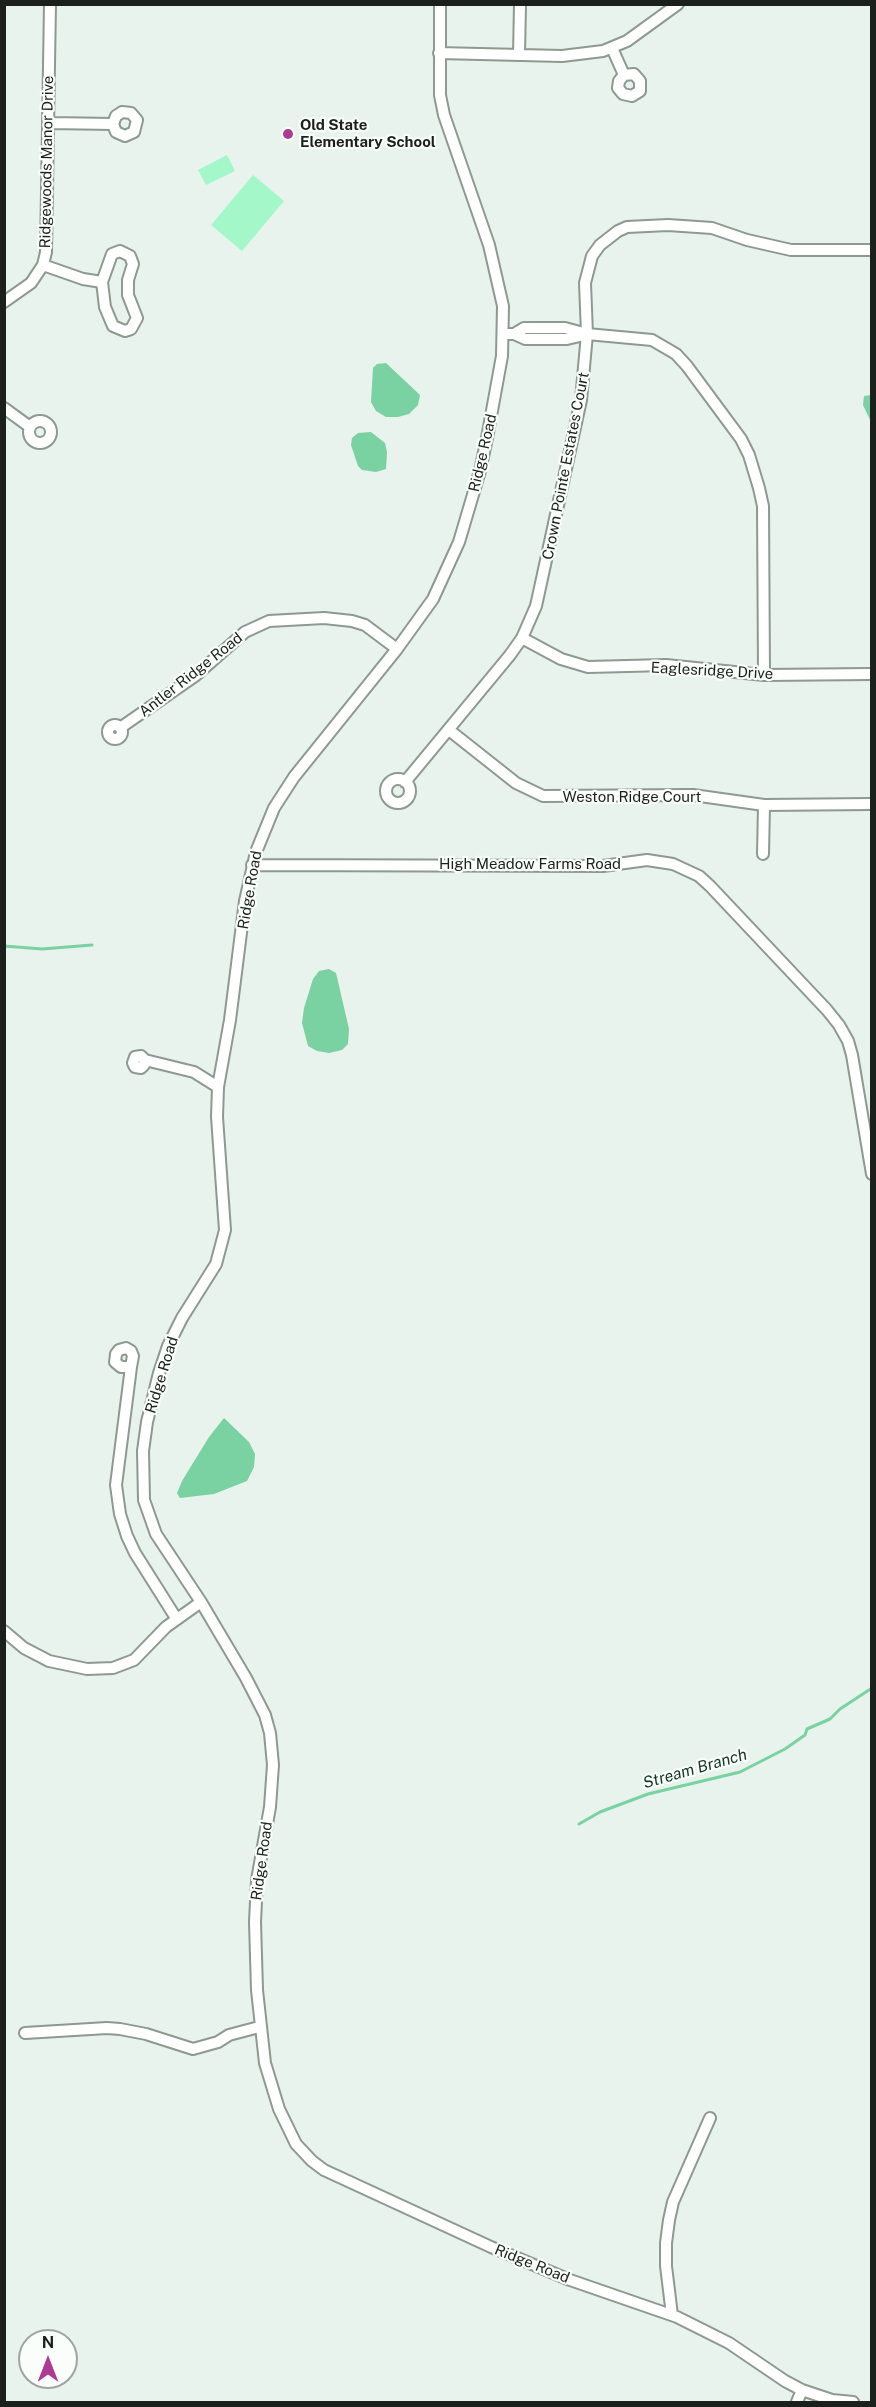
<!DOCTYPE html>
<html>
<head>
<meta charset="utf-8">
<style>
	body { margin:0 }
	#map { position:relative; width:876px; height:2407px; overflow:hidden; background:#e7f3ec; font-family:"Public Sans",sans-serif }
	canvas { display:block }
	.frame { position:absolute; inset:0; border:6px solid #1c201d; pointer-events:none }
	.north { position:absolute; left:18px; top:2329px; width:60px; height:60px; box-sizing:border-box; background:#fafefb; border:2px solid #a1a5a2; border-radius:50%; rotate:0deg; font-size:16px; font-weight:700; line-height:24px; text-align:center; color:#1c201d }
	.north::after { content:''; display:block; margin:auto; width:21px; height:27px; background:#ae3a93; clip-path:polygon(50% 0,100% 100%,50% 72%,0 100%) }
</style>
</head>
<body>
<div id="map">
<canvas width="876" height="2407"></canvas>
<div class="frame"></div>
<div class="north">N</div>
</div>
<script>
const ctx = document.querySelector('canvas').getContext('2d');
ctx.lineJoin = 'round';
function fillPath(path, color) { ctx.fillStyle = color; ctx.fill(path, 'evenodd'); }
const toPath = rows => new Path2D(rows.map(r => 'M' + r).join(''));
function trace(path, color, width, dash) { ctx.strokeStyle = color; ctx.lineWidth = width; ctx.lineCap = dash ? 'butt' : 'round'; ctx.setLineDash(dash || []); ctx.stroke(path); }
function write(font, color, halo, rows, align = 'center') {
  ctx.font = font + ' "Public Sans",sans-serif'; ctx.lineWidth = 4.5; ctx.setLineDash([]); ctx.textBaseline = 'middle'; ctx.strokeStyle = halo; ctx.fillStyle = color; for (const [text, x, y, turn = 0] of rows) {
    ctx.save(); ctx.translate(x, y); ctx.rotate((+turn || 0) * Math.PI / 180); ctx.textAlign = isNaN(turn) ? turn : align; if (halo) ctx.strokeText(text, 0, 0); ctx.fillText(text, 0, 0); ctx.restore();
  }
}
const green = toPath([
	[227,155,235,171,206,185,198,170],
	[253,175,284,201,242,251,211,225]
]);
const water = toPath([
	[386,363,420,395,418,405,409,414,398,417,386,417,376,411,371,402,373,368,377,364],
	[871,395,872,395,871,422,863,405,864,396],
	[371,432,385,443,387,452,386,469,376,472,362,470,358,466,351,445,352,438,358,433],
	[329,969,336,973,349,1029,348,1044,342,1050,329,1053,317,1051,308,1046,302,1023,304,1008,313,979,319,971],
	[224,1418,249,1442,255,1454,254,1467,247,1481,214,1494,180,1498,177,1493,182,1481,209,1437]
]);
const stream = toPath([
	[4,946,42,949,92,945],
	[579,1824,600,1812,648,1794,740,1772,785,1749,805,1735,807,1729,830,1719,840,1709,872,1688]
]);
const minor = toPath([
	[440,4,440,95,444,115,489,245,503,306,502,356,487,438,480,471,459,542,433,599,397,649,294,777,274,808,256,852,245,901,230,1020,218,1087,217,1117,225,1230,216,1264,182,1318,168,1346,159,1373,147,1422,143,1451,144,1500,156,1534,201,1602,246,1678,265,1715,270,1733,273,1765,270,1807,257,1880,255,1922,257,1990,265,2063,279,2109,296,2144,312,2161,324,2170,491,2247,570,2280,677,2317,729,2343,785,2381,802,2390,832,2400,853,2402],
	[612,48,624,75,619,81,618,88,623,94,632,96,640,91,640,81,634,74,624,75],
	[439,53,562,56,603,51,627,41,678,4],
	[519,55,520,4],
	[50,123,113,124,116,132,125,136,134,132,137,120,131,113,122,112,116,116,113,124],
	[43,265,83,279,102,282,105,307,113,326,125,331,131,329,137,318,128,295,128,280,133,264,130,256,120,251,112,254,102,282],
	[4,302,31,283,43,265,46,252,50,4],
	[503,334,514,334,524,328,565,328,587,334,652,340,676,354,687,366,741,439,749,455,759,488,763,506,764,675],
	[514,334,525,339,567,339,584,335],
	[4,408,30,427],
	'29 432a11 11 0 1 1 22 0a11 11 0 1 1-22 0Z',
	[522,638,561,659,588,667,666,665,764,675,872,674],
	'108 732a7 7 0 1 1 14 0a7 7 0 1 1-14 0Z',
	[120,728,195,676,245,632,269,621,324,618,352,621,365,625,397,649],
	[449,730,516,783,543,796,693,795,764,805,872,804],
	'386 791a12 12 0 1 1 24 0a12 12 0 1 1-24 0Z',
	[405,782,510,655,522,638,536,606,581,400,587,334,585,283,592,256,600,245,618,231,627,227,668,225,712,228,747,240,791,250,872,250],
	[763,854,764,805],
	[252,865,603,866,647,860,673,864,699,876,710,886,827,1010,839,1025,848,1041,852,1055,872,1174],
	[145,1060,144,1065,141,1068,135,1067,133,1063,135,1057,141,1056,145,1060,194,1072,218,1087],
	[131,1367,133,1356,131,1351,126,1348,119,1350,116,1354,115,1362,121,1367,131,1367,116,1485,120,1514,127,1536,135,1553,176,1618],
	[4,1631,24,1648,49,1661,87,1669,113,1668,134,1660,166,1627,201,1602],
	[25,2033,107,2028,120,2029,146,2034,193,2049,218,2042,229,2035,259,2027],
	[672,2315,666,2266,666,2243,669,2220,673,2202,710,2118],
	[797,2402,802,2390]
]);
const markers = [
	[288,134,6,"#ae3a93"]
];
const poiNames = [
	["Old State",300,125],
	["Elementary School",300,142]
];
const streetNames = [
	["Ridgewoods Manor Drive",47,162,-89],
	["Ridge Road",483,453,-77],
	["Crown Pointe Estates Court",566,466,-79],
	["Eaglesridge Drive",712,671,3],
	["Antler Ridge Road",191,675,-38],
	["Weston Ridge Court",632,797],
	["High Meadow Farms Road",530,864],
	["Ridge Road",250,890,-80],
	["Ridge Road",162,1375,-73],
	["Ridge Road",262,1861,-82],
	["Ridge Road",532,2264,22]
];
const waterNames = [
	["Stream Branch",695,1769,-16]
];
fillPath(green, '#a3f7c8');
fillPath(water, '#7ad1a1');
trace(stream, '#7ad1a1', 3);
trace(minor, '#8d9991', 14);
trace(minor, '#fff', 10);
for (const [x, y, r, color] of markers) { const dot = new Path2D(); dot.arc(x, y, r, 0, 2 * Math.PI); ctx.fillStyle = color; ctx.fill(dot); trace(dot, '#fafefb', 2); }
write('bold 15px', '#1c201d', '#fafefb', poiNames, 'left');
write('15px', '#1c201d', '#fafefb', streetNames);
write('italic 16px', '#113724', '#fafefb', waterNames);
</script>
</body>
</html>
